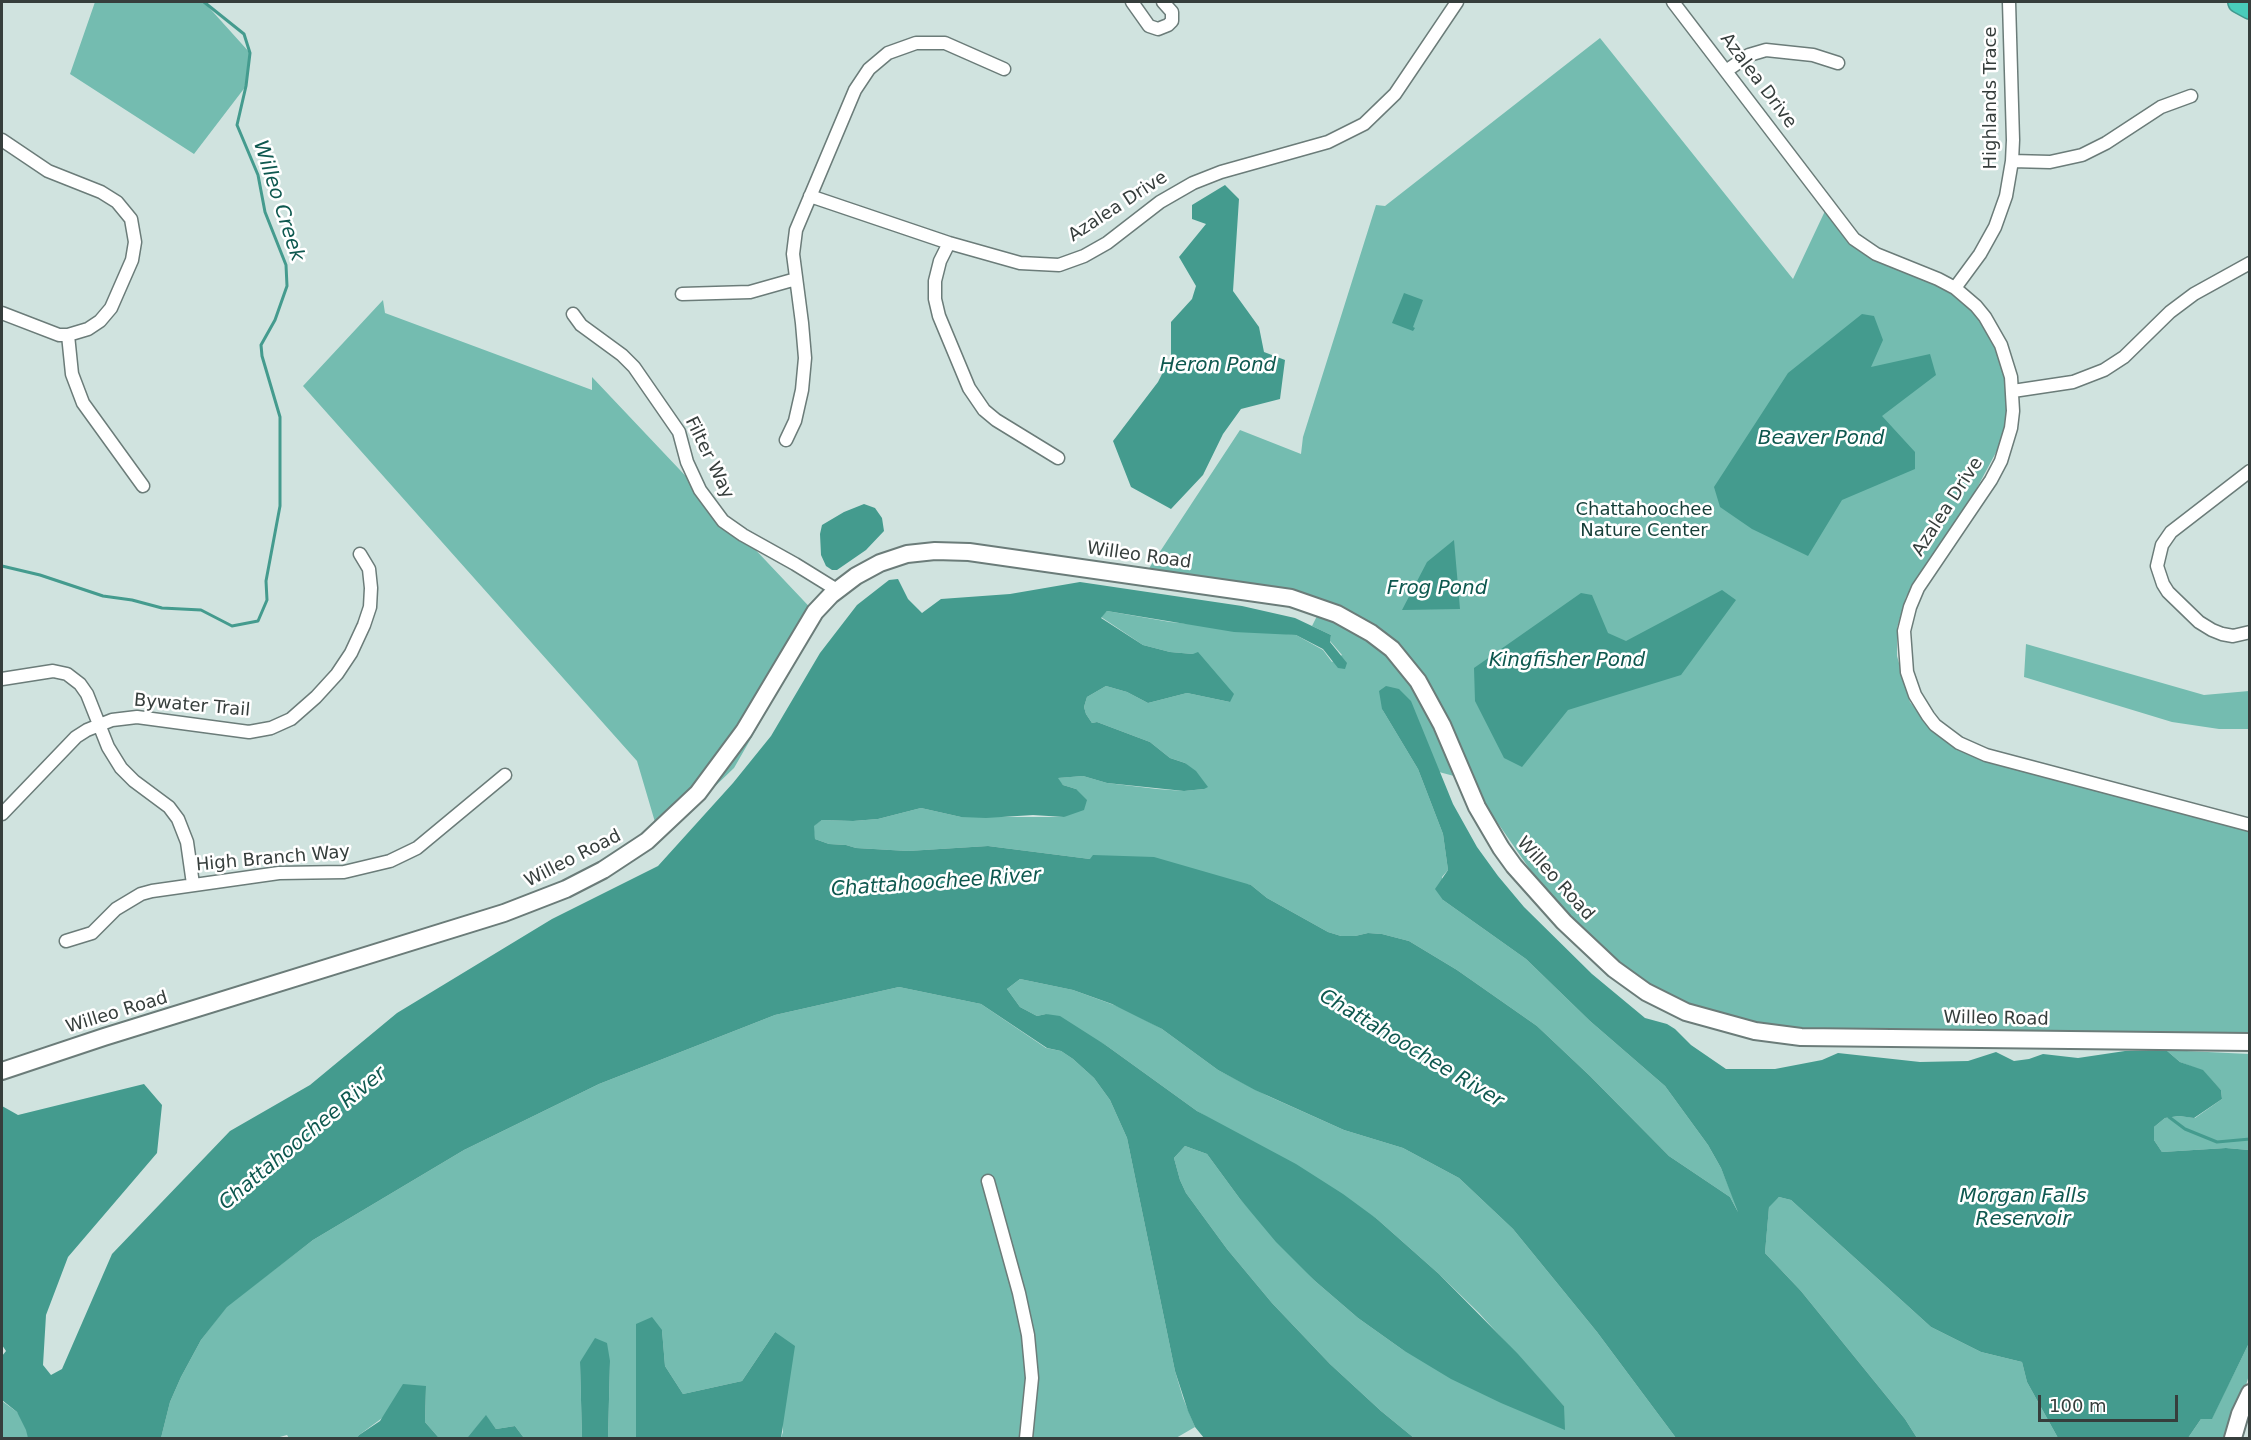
<!DOCTYPE html>
<html>
<head>
<meta charset="utf-8">
<style>
	body { margin:0 }
	#map { position:relative; width:2251px; height:1440px; overflow:hidden; background:#d0e3df; font-family:"DejaVu Sans",sans-serif }
	canvas { display:block }
	.frame { position:absolute; inset:0; border:3px solid #363e3c; pointer-events:none }
	.scale { position:absolute; left:2038px; top:1395px; width:140px; height:27px; box-sizing:border-box; border:3px solid #363e3c; border-top:0; padding-left:8px; font-size:18px; line-height:21px; white-space:nowrap; color:#363e3c; -webkit-text-stroke:4px #fff; paint-order:stroke }
</style>
</head>
<body>
<div id="map">
<canvas width="2251" height="1440"></canvas>
<div class="frame"></div>
<div class="scale">100 m</div>
</div>
<script>
const ctx = document.querySelector('canvas').getContext('2d');
ctx.lineJoin = 'round';
function fillPath(path, color) { ctx.fillStyle = color; ctx.fill(path, 'evenodd'); }
const toPath = rows => new Path2D(rows.map(r => 'M' + r).join(''));
function trace(path, color, width, dash) { ctx.strokeStyle = color; ctx.lineWidth = width; ctx.lineCap = dash ? 'butt' : 'round'; ctx.setLineDash(dash || []); ctx.stroke(path); }
function write(font, color, halo, rows, align = 'center') {
  ctx.font = font + ' "DejaVu Sans",sans-serif'; ctx.lineWidth = 5; ctx.setLineDash([]); ctx.textBaseline = 'middle'; ctx.strokeStyle = halo; ctx.fillStyle = color; for (const [text, x, y, turn = 0] of rows) {
    ctx.save(); ctx.translate(x, y); ctx.rotate((+turn || 0) * Math.PI / 180); ctx.textAlign = isNaN(turn) ? turn : align; if (halo) ctx.strokeText(text, 0, 0); ctx.fillText(text, 0, 0); ctx.restore();
  }
}
const green = toPath([
	[95,2,204,2,250,53,246,86,194,154,70,74],
	[1600,38,1793,279,1825,211,1867,251,1937,280,1974,307,1994,342,2006,385,2008,408,2001,443,1970,501,1938,546,1906,597,1897,628,1897,656,1910,702,1928,725,1954,747,1974,757,1995,764,2070,777,2249,829,2249,1034,2094,1032,1801,1037,1699,1010,1648,984,1603,948,1549,897,1486,806,1445,714,1429,685,1410,658,1377,627,1342,611,1142,579,1240,430,1301,454,1303,437,1376,205,1385,206],
	[383,300,385,313,592,390,592,377,820,618,734,768,660,839,637,761,303,386],
	[1107,611,1170,622,1296,635,1323,650,1332,662,1342,655,1330,641,1331,635,1312,626,1318,614,1357,634,1390,657,1416,689,1454,776,1439,772,1429,750,1382,709,1418,769,1443,834,1448,870,1442,877,1443,900,1526,959,1590,1021,1665,1086,1708,1145,1721,1168,1741,1217,1730,1197,1669,1156,1590,1076,1537,1026,1457,970,1409,941,1382,934,1368,933,1355,936,1341,936,1328,932,1267,898,1251,885,1090,859,988,846,908,851,856,848,846,845,829,844,815,839,813,826,822,820,853,821,878,819,921,808,961,817,1064,817,1076,789,1063,785,1057,778,1083,776,1107,783,1157,789,1184,791,1204,789,1185,763,1170,758,1150,742,1097,722,1092,723,1086,714,1084,707,1087,697,1106,686,1127,692,1148,703,1187,693,1230,702,1193,654,1170,652,1143,645,1101,617],
	[2026,644,2204,695,2249,691,2249,729,2219,729,2172,722,2024,677],
	[1020,979,1073,990,1125,1009,1162,1029,1218,1070,1268,1096,1344,1130,1403,1148,1459,1178,1513,1229,1597,1332,1676,1438,1414,1438,1381,1411,1330,1364,1272,1303,1227,1249,1186,1193,1180,1180,1174,1158,1185,1146,1207,1154,1240,1199,1315,1281,1358,1318,1403,1350,1564,1406,1479,1313,1439,1274,1377,1219,1197,1111,1107,1046,1046,1014,1037,1016,1020,1007,1007,989],
	[899,987,981,1004,1046,1048,1061,1051,1073,1059,1094,1078,1110,1100,1127,1138,1175,1371,1183,1398,1195,1427,1176,1438,781,1438,783,1432,775,1332,742,1381,683,1394,665,1366,662,1330,636,1438,608,1438,610,1361,580,1362,582,1438,524,1438,515,1426,496,1429,486,1416,467,1438,439,1438,425,1422,426,1386,359,1435,357,1438,289,1438,287,1435,276,1438,161,1438,170,1402,181,1377,201,1340,227,1306,313,1240,464,1150,599,1084,775,1015],
	[2166,1050,2249,1054,2249,1150,2226,1148,2162,1152,2154,1140,2154,1127,2165,1118,2179,1116,2195,1118,2222,1099,2221,1090,2203,1071,2180,1062],
	[1779,1197,1791,1200,1931,1327,1981,1352,2022,1362,2027,1382,2058,1438,1917,1438,1905,1419,1801,1291,1765,1253,1769,1206],
	[2249,1343,2249,1375,2230,1438,2188,1438,2201,1419,2212,1418],
	[2,1401,17,1412,38,1438,2,1438]
]);
const water = toPath([
	[1225,185,1239,199,1233,291,1259,327,1264,352,1285,360,1280,399,1241,409,1223,434,1203,475,1171,509,1131,487,1113,441,1158,382,1171,356,1171,322,1192,299,1196,286,1179,257,1206,224,1192,219,1192,205],
	[1404,293,1423,300,1413,327,1415,328,1413,331,1392,323],
	[1862,314,1874,316,1883,340,1871,367,1930,354,1936,375,1882,416,1915,452,1915,469,1842,500,1808,556,1752,529,1720,507,1714,487,1788,373],
	[864,504,875,508,882,518,884,531,866,550,837,570,832,570,826,566,821,555,820,534,822,525,844,512],
	[1454,540,1460,609,1402,610,1427,562],
	[898,579,908,599,922,613,941,599,1010,594,1080,582,1242,606,1295,618,1331,635,1330,642,1347,663,1345,669,1338,668,1323,649,1296,635,1234,632,1107,611,1101,618,1143,645,1170,652,1193,654,1198,652,1234,694,1230,702,1187,693,1148,703,1127,692,1106,686,1087,697,1084,707,1086,714,1092,723,1097,722,1150,742,1170,758,1185,763,1196,771,1208,787,1204,789,1184,791,1107,783,1083,776,1058,778,1063,785,1076,789,1087,800,1084,810,1064,817,1033,815,986,818,961,817,921,808,878,819,853,821,822,820,814,826,815,839,829,844,846,845,856,848,908,851,988,846,1090,859,1093,855,1154,857,1251,885,1267,898,1328,932,1341,936,1355,936,1368,933,1382,934,1409,941,1457,970,1537,1026,1590,1076,1669,1156,1730,1197,1738,1212,1721,1168,1708,1145,1665,1086,1590,1021,1526,959,1443,900,1435,889,1448,870,1443,834,1418,769,1382,709,1379,691,1386,686,1399,689,1411,701,1453,804,1477,847,1498,876,1524,907,1592,974,1645,1018,1667,1024,1675,1029,1691,1045,1726,1069,1775,1069,1822,1060,1838,1053,1920,1062,1968,1061,1996,1052,2014,1061,2029,1059,2043,1054,2078,1058,2125,1051,2160,1050,2166,1050,2180,1062,2203,1070,2221,1090,2222,1099,2194,1118,2179,1116,2165,1118,2154,1127,2154,1140,2162,1152,2226,1148,2249,1150,2249,1343,2212,1419,2201,1419,2188,1438,2058,1438,2027,1382,2022,1362,1981,1352,1931,1327,1791,1200,1779,1197,1769,1207,1765,1253,1801,1291,1905,1419,1917,1438,1676,1438,1597,1332,1513,1229,1459,1178,1403,1148,1344,1130,1255,1090,1218,1070,1162,1029,1112,1004,1073,990,1020,979,1007,989,1020,1007,1037,1016,1046,1014,1060,1016,1107,1046,1197,1111,1296,1164,1343,1194,1377,1219,1439,1274,1518,1354,1564,1406,1565,1430,1501,1403,1451,1379,1403,1350,1358,1318,1315,1281,1276,1242,1240,1199,1207,1154,1185,1146,1174,1158,1180,1180,1186,1193,1227,1249,1272,1303,1330,1364,1381,1411,1414,1438,1204,1438,1195,1427,1188,1411,1175,1371,1127,1138,1110,1100,1094,1078,1073,1059,1061,1051,1047,1048,981,1004,899,987,775,1015,599,1084,464,1150,313,1240,227,1307,201,1340,181,1377,170,1402,161,1438,28,1438,26,1430,17,1412,2,1400,2,1356,6,1351,2,1345,2,1106,18,1115,144,1084,162,1105,157,1153,68,1257,46,1315,43,1365,51,1375,62,1369,112,1254,230,1131,310,1085,397,1013,552,919,658,866,733,783,771,736,820,653,857,605,889,580],
	[1722,590,1736,600,1681,675,1568,710,1522,767,1504,758,1475,701,1474,668,1581,593,1592,595,1608,633,1626,641],
	[652,1317,662,1330,665,1366,683,1394,742,1381,775,1332,795,1346,781,1438,636,1438,636,1324],
	[595,1338,607,1343,610,1361,608,1438,582,1438,580,1362],
	[403,1384,426,1386,425,1422,439,1438,357,1438,359,1435,380,1421],
	[486,1415,496,1429,515,1426,524,1438,467,1438]
]);
const stream = toPath([
	[2,566,40,575,103,596,132,600,162,608,201,610,232,626,258,621,267,600,266,581,280,506,280,417,262,356,261,345,275,320,287,286,286,265,265,212,258,175,237,125,246,86,250,53,244,34,204,2],
	[2169,1117,2185,1129,2217,1142,2250,1139]
]);
const street = toPath([
	[1132,2,1149,26,1158,29,1168,25,1172,21,1172,12,1163,2],
	[1673,2,1854,239,1876,254,1938,279,1955,288,1976,306,1985,317,2001,345,2011,377,2013,411,2011,428,2001,461,1991,480,1918,588,1910,607,1904,631,1907,672,1915,695,1928,716,1935,725,1959,743,1986,755,2250,825],
	[1726,71,1749,55,1766,50,1813,55,1838,63],
	[2,140,48,171,101,192,117,202,131,219,135,242,132,260,111,308,100,321,88,329,68,335,59,335,2,313],
	[2012,161,2050,162,2082,155,2106,143,2161,107,2191,96],
	[810,196,949,243,1020,263,1059,265,1084,256,1107,243,1160,202,1193,183,1221,172,1328,142,1364,124,1395,94,1457,2],
	[949,243,940,261,935,281,935,299,939,316,969,388,984,410,996,420,1058,458],
	[1955,288,1980,254,1995,227,2006,196,2012,161,2013,140,2009,2],
	[682,294,750,292,796,279],
	[573,314,581,325,622,355,634,367,679,432,687,462,700,490,723,521,743,535,795,564,837,590],
	[68,335,72,374,83,403,143,486],
	[2013,391,2073,382,2104,370,2124,357,2170,312,2194,294,2250,263],
	[786,440,795,421,802,390,805,358,802,323,793,254,796,230,855,90,869,69,888,53,916,43,945,43,1004,69],
	[2250,471,2171,532,2162,545,2157,566,2163,584,2168,592,2199,622,2212,630,2222,634,2233,636,2250,632],
	[2,679,53,671,67,674,80,684,87,694,108,747,121,768,134,781,169,807,178,819,187,842,193,884],
	[2,814,76,737,87,730,112,720,137,717,249,732,271,728,291,719,316,697,337,674,351,653,364,625,370,607,371,588,369,569,360,554],
	[66,941,92,933,116,909,141,894,152,891,279,873,344,872,390,861,417,848,505,775],
	[988,1181,1019,1293,1028,1335,1032,1378,1026,1438]
]);
const secondary = toPath([
	[2,1071,104,1037,504,913,566,889,603,870,647,841,698,793,744,731,815,612,831,595,856,576,880,563,907,554,935,551,969,552,1291,598,1337,614,1371,633,1392,649,1418,681,1442,725,1477,807,1501,848,1514,866,1564,922,1614,969,1646,992,1686,1012,1755,1031,1801,1037,2250,1042],
	[2233,1438,2240,1414,2250,1393]
]);
const highway = toPath([
	[2239,2,2250,8]
]);
const streetNames = [
	["Azalea Drive",1758,81,53],
	["Highlands Trace",1991,98,-90],
	["Azalea Drive",1118,207,-33],
	["Filter Way",709,458,64],
	["Azalea Drive",1948,507,-57],
	["Willeo Road",1139,556,8],
	["Bywater Trail",192,706,5],
	["High Branch Way",273,859,-5],
	["Willeo Road",573,859,-27],
	["Willeo Road",1555,879,48],
	["Willeo Road",117,1013,-17],
	["Willeo Road",1996,1019,1]
];
const parkNames = [
	["Chattahoochee",1644,510],
	["Nature Center",1644,531]
];
const waterNames = [
	["Willeo Creek",278,201,72],
	["Heron Pond",1218,366],
	["Beaver Pond",1821,439],
	["Frog Pond",1437,589],
	["Kingfisher Pond",1567,661],
	["Chattahoochee River",936,883,-4],
	["Chattahoochee River",1411,1049,31],
	["Chattahoochee River",303,1139,-40],
	["Morgan Falls",2023,1197],
	["Reservoir",2023,1220]
];
fillPath(green, '#74bcb0');
fillPath(water, '#449b8e');
trace(stream, '#449b8e', 3);
trace(street, '#6b7c79', 15);
trace(secondary, '#6b7c79', 20);
trace(highway, '#429a8f', 24);
trace(street, '#fff', 12);
trace(secondary, '#fff', 16);
trace(highway, '#49ccbb', 21);
write('18px', '#363e3c', '#fff', streetNames);
write('18px', '#153e38', '#fff', parkNames);
write('italic 20px', '#0e584f', '#fff', waterNames);
</script>
</body>
</html>
